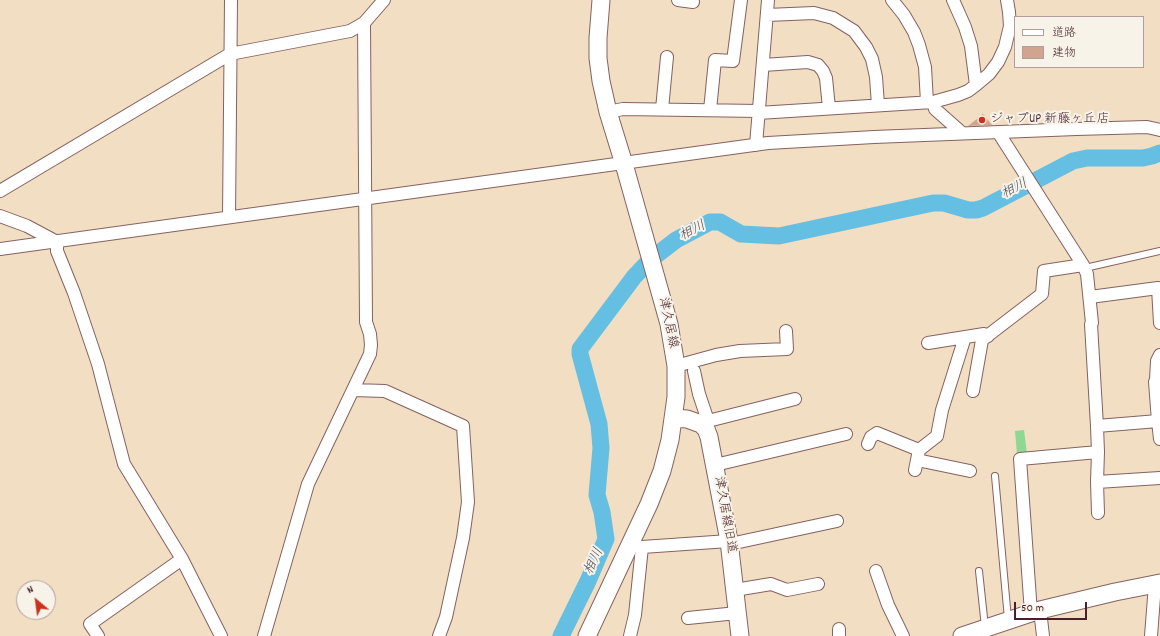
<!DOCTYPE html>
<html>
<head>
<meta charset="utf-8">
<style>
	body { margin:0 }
	#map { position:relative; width:1160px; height:636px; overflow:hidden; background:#f2dec2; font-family:Dekko,"Klee One",sans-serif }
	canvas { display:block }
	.legend { position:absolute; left:1014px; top:16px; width:130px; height:52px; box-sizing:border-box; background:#f7f3e8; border:1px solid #b29e9c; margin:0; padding:5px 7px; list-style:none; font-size:12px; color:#4a1f2b }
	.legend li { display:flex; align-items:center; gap:8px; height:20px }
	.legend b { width:20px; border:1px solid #b29e9c }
	.north { position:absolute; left:16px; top:580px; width:40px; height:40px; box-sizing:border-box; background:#f7f3e8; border:1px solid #b29e9c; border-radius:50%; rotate:331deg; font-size:11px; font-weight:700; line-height:16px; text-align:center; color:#4a1f2b }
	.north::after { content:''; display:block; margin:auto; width:14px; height:18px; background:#c8321e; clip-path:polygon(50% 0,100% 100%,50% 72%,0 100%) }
	.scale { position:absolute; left:1014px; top:602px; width:73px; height:18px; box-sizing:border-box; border:2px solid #4a1f2b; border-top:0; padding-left:5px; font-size:12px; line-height:14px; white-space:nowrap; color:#4a1f2b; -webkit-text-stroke:3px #f7f3e8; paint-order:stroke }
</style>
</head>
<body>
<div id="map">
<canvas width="1160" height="636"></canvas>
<ul class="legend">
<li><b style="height:5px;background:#fff"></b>道路</li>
<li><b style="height:11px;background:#d1a48f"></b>建物</li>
</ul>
<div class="north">N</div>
<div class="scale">50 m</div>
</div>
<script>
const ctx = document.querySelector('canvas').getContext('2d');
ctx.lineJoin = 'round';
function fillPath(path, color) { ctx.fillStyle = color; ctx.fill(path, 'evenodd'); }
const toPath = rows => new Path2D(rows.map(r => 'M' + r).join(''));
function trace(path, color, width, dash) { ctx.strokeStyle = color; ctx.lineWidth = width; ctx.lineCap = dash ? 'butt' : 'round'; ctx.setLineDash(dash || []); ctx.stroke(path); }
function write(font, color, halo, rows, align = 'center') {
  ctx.font = font + ' Dekko,"Klee One",sans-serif'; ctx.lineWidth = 4; ctx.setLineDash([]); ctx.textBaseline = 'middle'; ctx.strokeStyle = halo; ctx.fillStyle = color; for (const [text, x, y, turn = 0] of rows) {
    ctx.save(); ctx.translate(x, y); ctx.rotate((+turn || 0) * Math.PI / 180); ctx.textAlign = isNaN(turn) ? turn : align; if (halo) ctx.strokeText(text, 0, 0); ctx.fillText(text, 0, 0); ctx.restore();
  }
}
const green = toPath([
	[1024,430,1027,454,1017,454,1015,431]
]);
const river = toPath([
	[561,636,588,581,606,539,602,512,597,495,601,448,599,424,580,354,580,349,634,277,650,260,676,240,710,222,720,222,741,234,779,236,933,203,944,203,968,210,976,210,983,208,1073,161,1087,158,1143,158,1152,156,1160,153]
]);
const building = toPath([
	[983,114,992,125,968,126]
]);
const lane = toPath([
	[1085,268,1160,251],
	[995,476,1008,619],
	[979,571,985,627]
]);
const street = toPath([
	[678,0,693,2],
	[892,0,904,15,914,32,919,45,925,67,927,102],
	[767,15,814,13,833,18,854,31,866,47,872,59,876,77,878,105],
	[763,65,808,62,818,65,823,71,826,78,829,108],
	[976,85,989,74,998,62,1005,47,1010,26,1009,12,1007,0],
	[933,102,935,109,962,133],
	[662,109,667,57],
	[710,110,715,60,733,61,741,0],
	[608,112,623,109,759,111],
	[758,113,933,102,958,95,968,91,976,85,971,46,965,27,953,0],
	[998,132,1083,265,1087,274,1092,323,1091,324,1097,426,1098,452,1097,482,1160,478],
	[756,145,768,0],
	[0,191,230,54,350,31,364,23,384,0],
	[0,216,27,226,57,242],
	[229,217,231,0],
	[57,242,57,251,74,293,98,364,124,464,182,559,221,636],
	[0,249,768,143,874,137,1076,129,1147,127,1160,130],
	[1090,297,1158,288,1160,323],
	[928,343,984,334,988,336],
	[676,366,716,355,740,351,787,349,786,331],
	[694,371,699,394,708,421],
	[353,390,385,391,463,426,468,502,463,538,446,617,439,636],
	[973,391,982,340,1042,294,1044,271,1083,265],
	[1158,421,1155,382,1156,380,1157,361,1160,355],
	[701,424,708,421,795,399],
	[1097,426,1158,421,1160,439],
	[868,444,871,437,877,433,919,450],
	[917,460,970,471],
	[715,465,846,434],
	[915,470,919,450,937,436,942,410,965,337],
	[1097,482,1098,513],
	[730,544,837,521],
	[876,571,888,605,903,636],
	[735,590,771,584,787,590,818,584],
	[1040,610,1043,636],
	[1031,613,1020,459,1098,452],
	[688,618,737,613],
	[839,629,839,636],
	[98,636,90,624,182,559],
	[264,636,308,484,370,354,371,345,370,334,366,322,364,23],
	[630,636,635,615,642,547,729,541],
	[1151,636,1155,584]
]);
const secondary = toPath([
	[674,418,687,419,701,424,706,429,709,437,729,541,740,636],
	[587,636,649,504,662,471,670,440,676,397,676,366,669,324,624,164,608,112,601,81,598,58,598,38,601,0],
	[962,636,1040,610,1115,592,1160,583]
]);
const markers = [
	[982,120,4,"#c8321e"]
];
const poiNames = [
	["ジャブUP 新藤ヶ丘店",990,120]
];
const streetNames = [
	["津久居線",667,323,78],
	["津久居線旧道",724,515,80]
];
const waterNames = [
	["相川",1015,190,-27],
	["相川",693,232,-27],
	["相川",595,562,-65]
];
fillPath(green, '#8ed894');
trace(river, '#64bfe2', 17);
fillPath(building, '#d1a48f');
trace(lane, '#856260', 8);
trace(street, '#856260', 14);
trace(secondary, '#856260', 19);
trace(lane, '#fff', 6);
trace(street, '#fff', 12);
trace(secondary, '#fff', 17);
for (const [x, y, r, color] of markers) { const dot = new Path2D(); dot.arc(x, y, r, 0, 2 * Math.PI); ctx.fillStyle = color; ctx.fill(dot); trace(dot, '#f7f3e8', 1.5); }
write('13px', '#4a1f2b', '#f7f3e8', poiNames, 'left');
write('13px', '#4a1f2b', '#f7f3e8', streetNames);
write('italic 14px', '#524f62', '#f7f3e8', waterNames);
</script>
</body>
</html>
